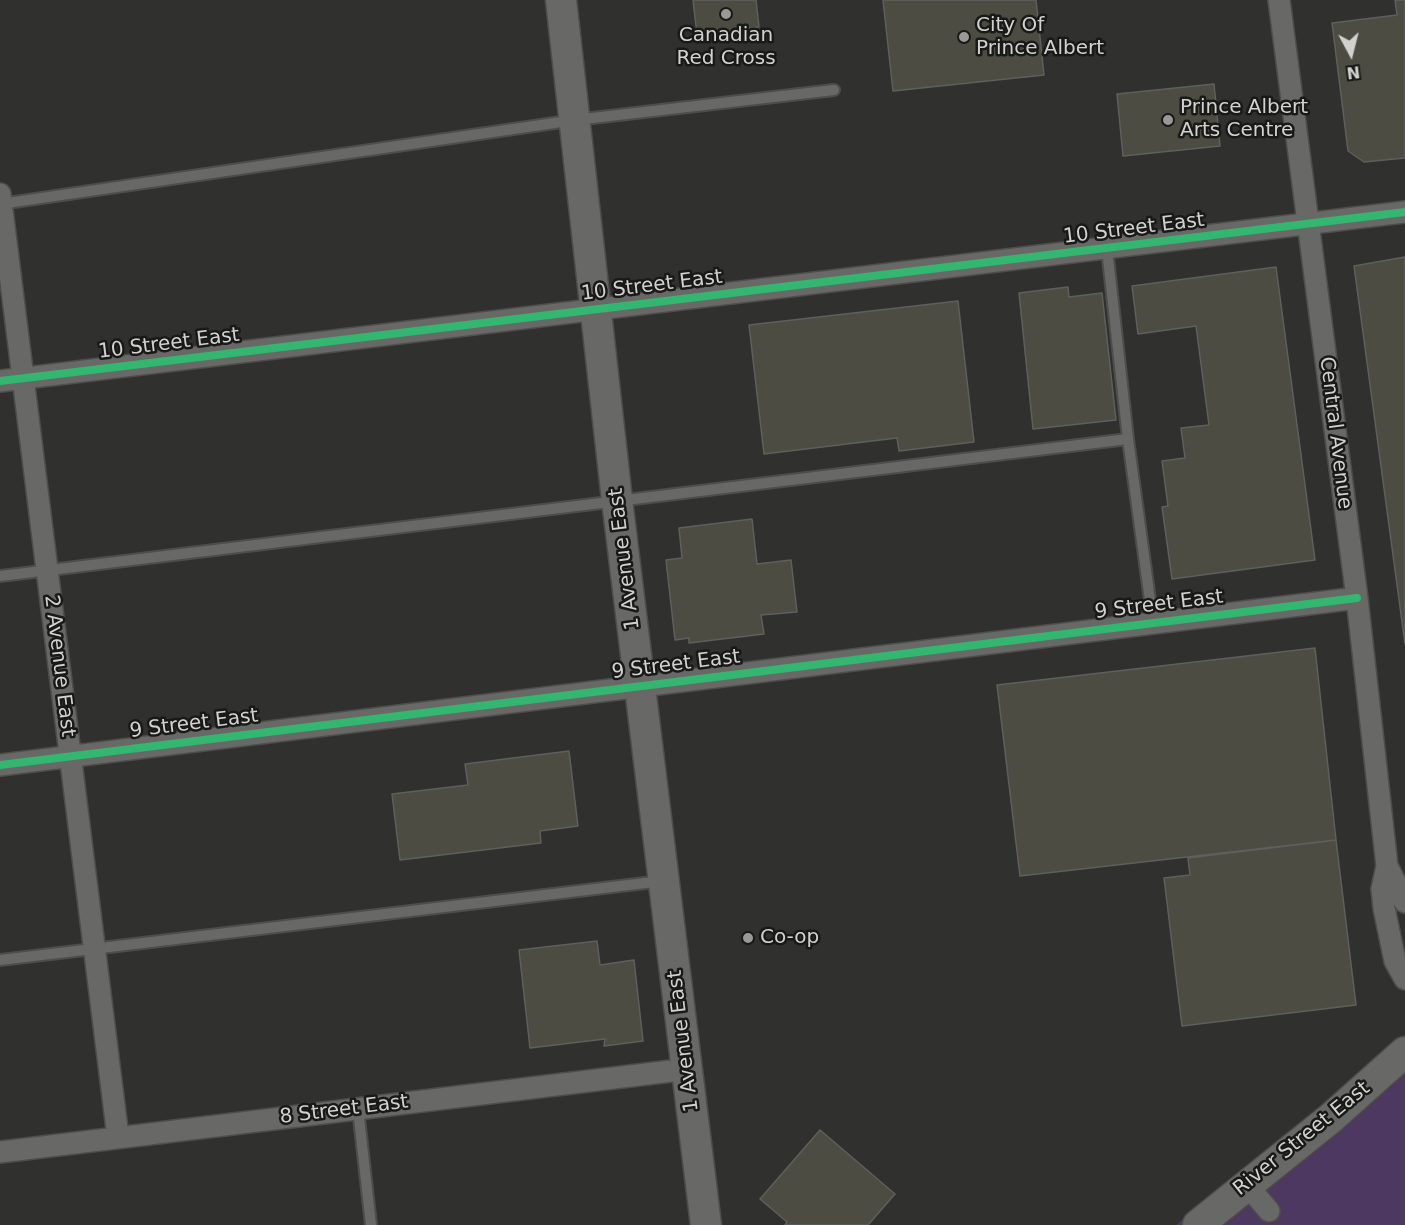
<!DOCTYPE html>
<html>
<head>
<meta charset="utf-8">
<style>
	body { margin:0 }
	#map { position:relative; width:1405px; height:1225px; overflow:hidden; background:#30302e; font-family:"DejaVu Sans",sans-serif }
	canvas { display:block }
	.north { position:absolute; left:1321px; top:24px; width:60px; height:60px; -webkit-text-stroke:4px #191917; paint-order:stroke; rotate:173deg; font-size:16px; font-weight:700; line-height:24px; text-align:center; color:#d1d1cf }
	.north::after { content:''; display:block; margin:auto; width:21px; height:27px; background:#d1d1cf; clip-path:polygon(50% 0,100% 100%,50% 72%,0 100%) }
</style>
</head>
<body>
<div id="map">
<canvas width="1405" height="1225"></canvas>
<div class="north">N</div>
</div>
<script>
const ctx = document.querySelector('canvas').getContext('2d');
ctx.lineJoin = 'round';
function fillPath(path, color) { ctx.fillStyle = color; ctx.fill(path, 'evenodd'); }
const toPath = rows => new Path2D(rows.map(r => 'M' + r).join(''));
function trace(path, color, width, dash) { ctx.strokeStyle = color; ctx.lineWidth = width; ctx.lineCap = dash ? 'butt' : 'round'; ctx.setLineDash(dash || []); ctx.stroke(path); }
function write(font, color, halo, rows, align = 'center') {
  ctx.font = font + ' "DejaVu Sans",sans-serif'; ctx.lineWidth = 5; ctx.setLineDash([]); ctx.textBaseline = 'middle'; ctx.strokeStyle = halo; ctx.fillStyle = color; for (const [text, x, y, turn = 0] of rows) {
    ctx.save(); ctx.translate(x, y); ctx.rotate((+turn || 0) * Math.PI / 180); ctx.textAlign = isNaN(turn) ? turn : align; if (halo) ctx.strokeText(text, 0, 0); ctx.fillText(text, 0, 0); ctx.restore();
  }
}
const green = toPath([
	[1405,1040,1405,1225,1176,1225]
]);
const building = toPath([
	[693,0,756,0,759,27,697,35,693,0],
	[883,0,1036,0,1044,75,893,91,883,0],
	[1395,0,1405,0,1405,158,1364,162,1348,151,1332,23,1397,15,1395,0],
	[1214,84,1220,146,1123,156,1117,94,1214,84],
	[1405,257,1405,644,1354,266,1405,257],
	[1276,267,1315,560,1172,579,1162,507,1168,506,1162,461,1185,458,1181,428,1209,425,1196,326,1138,334,1132,286,1276,267],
	[1068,287,1069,297,1102,293,1116,420,1033,429,1019,293,1068,287],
	[958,301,974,442,899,451,897,438,764,454,749,325,958,301],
	[752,519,757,564,791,560,797,612,761,615,764,634,689,643,689,638,675,640,666,560,682,558,679,528,752,519],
	[1315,648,1336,840,1020,876,997,685,1315,648],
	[569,751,578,826,540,831,541,843,400,860,392,794,468,785,465,764,569,751],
	[1336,840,1356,1005,1182,1026,1164,878,1190,875,1188,858,1336,840],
	[597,941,600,965,634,960,643,1041,604,1046,605,1039,530,1048,519,950,597,941],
	[820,1130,895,1194,868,1225,785,1225,787,1222,760,1199,820,1130]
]);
const lane = toPath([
	[0,204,575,120,834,90],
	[1107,249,1128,439,1153,622],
	[0,576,1128,439],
	[0,960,662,881],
	[358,1109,371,1225]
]);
const street = toPath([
	[1279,0,1357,598,1387,866,1382,889,1384,908,1395,961,1405,979],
	[0,194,118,1137],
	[0,381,1405,212],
	[0,765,1357,598],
	[1387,866,1405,902],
	[0,1152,688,1069],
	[1247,1185,1269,1211]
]);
const secondary = toPath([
	[561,0,617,500,706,1225],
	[1198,1225,1331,1118,1405,1052]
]);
const cycleway = toPath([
	[0,381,1405,212],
	[0,765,1357,598]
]);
const markers = [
	[726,14,6,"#999997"],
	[964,37,6,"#999997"],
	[1168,120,6,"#999997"],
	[748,938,6,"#999997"]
];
const poiNames = [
	["City Of",976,26],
	["Prince Albert",976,49],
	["Canadian",726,36,"center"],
	["Red Cross",726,59,"center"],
	["Prince Albert",1180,108],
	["Arts Centre",1180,131],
	["Co-op",760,938]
];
const streetNames = [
	["10 Street East",1134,229,-7],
	["10 Street East",652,286,-7],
	["10 Street East",169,344,-7],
	["Central Avenue",1335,433,83],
	["1 Avenue East",625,559,-97],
	["9 Street East",1159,605,-7],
	["9 Street East",676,665,-7],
	["2 Avenue East",59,666,83],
	["9 Street East",194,724,-7],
	["1 Avenue East",684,1041,-97],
	["8 Street East",344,1110,-7],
	["River Street East",1302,1139,-39]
];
fillPath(green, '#4c3860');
fillPath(building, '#4d4c42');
trace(building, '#5f5f5d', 1.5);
trace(lane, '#4d4d4b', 14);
trace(street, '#4d4d4b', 24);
trace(secondary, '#4d4d4b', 33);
trace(lane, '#686867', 10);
trace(street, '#686867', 21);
trace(secondary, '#686867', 30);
trace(cycleway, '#33b770', 8);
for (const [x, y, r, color] of markers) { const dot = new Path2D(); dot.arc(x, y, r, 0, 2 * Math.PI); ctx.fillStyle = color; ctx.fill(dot); trace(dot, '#191917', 2); }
write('20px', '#d1d1cf', '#191917', poiNames, 'left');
write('20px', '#d1d1cf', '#191917', streetNames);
</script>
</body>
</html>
